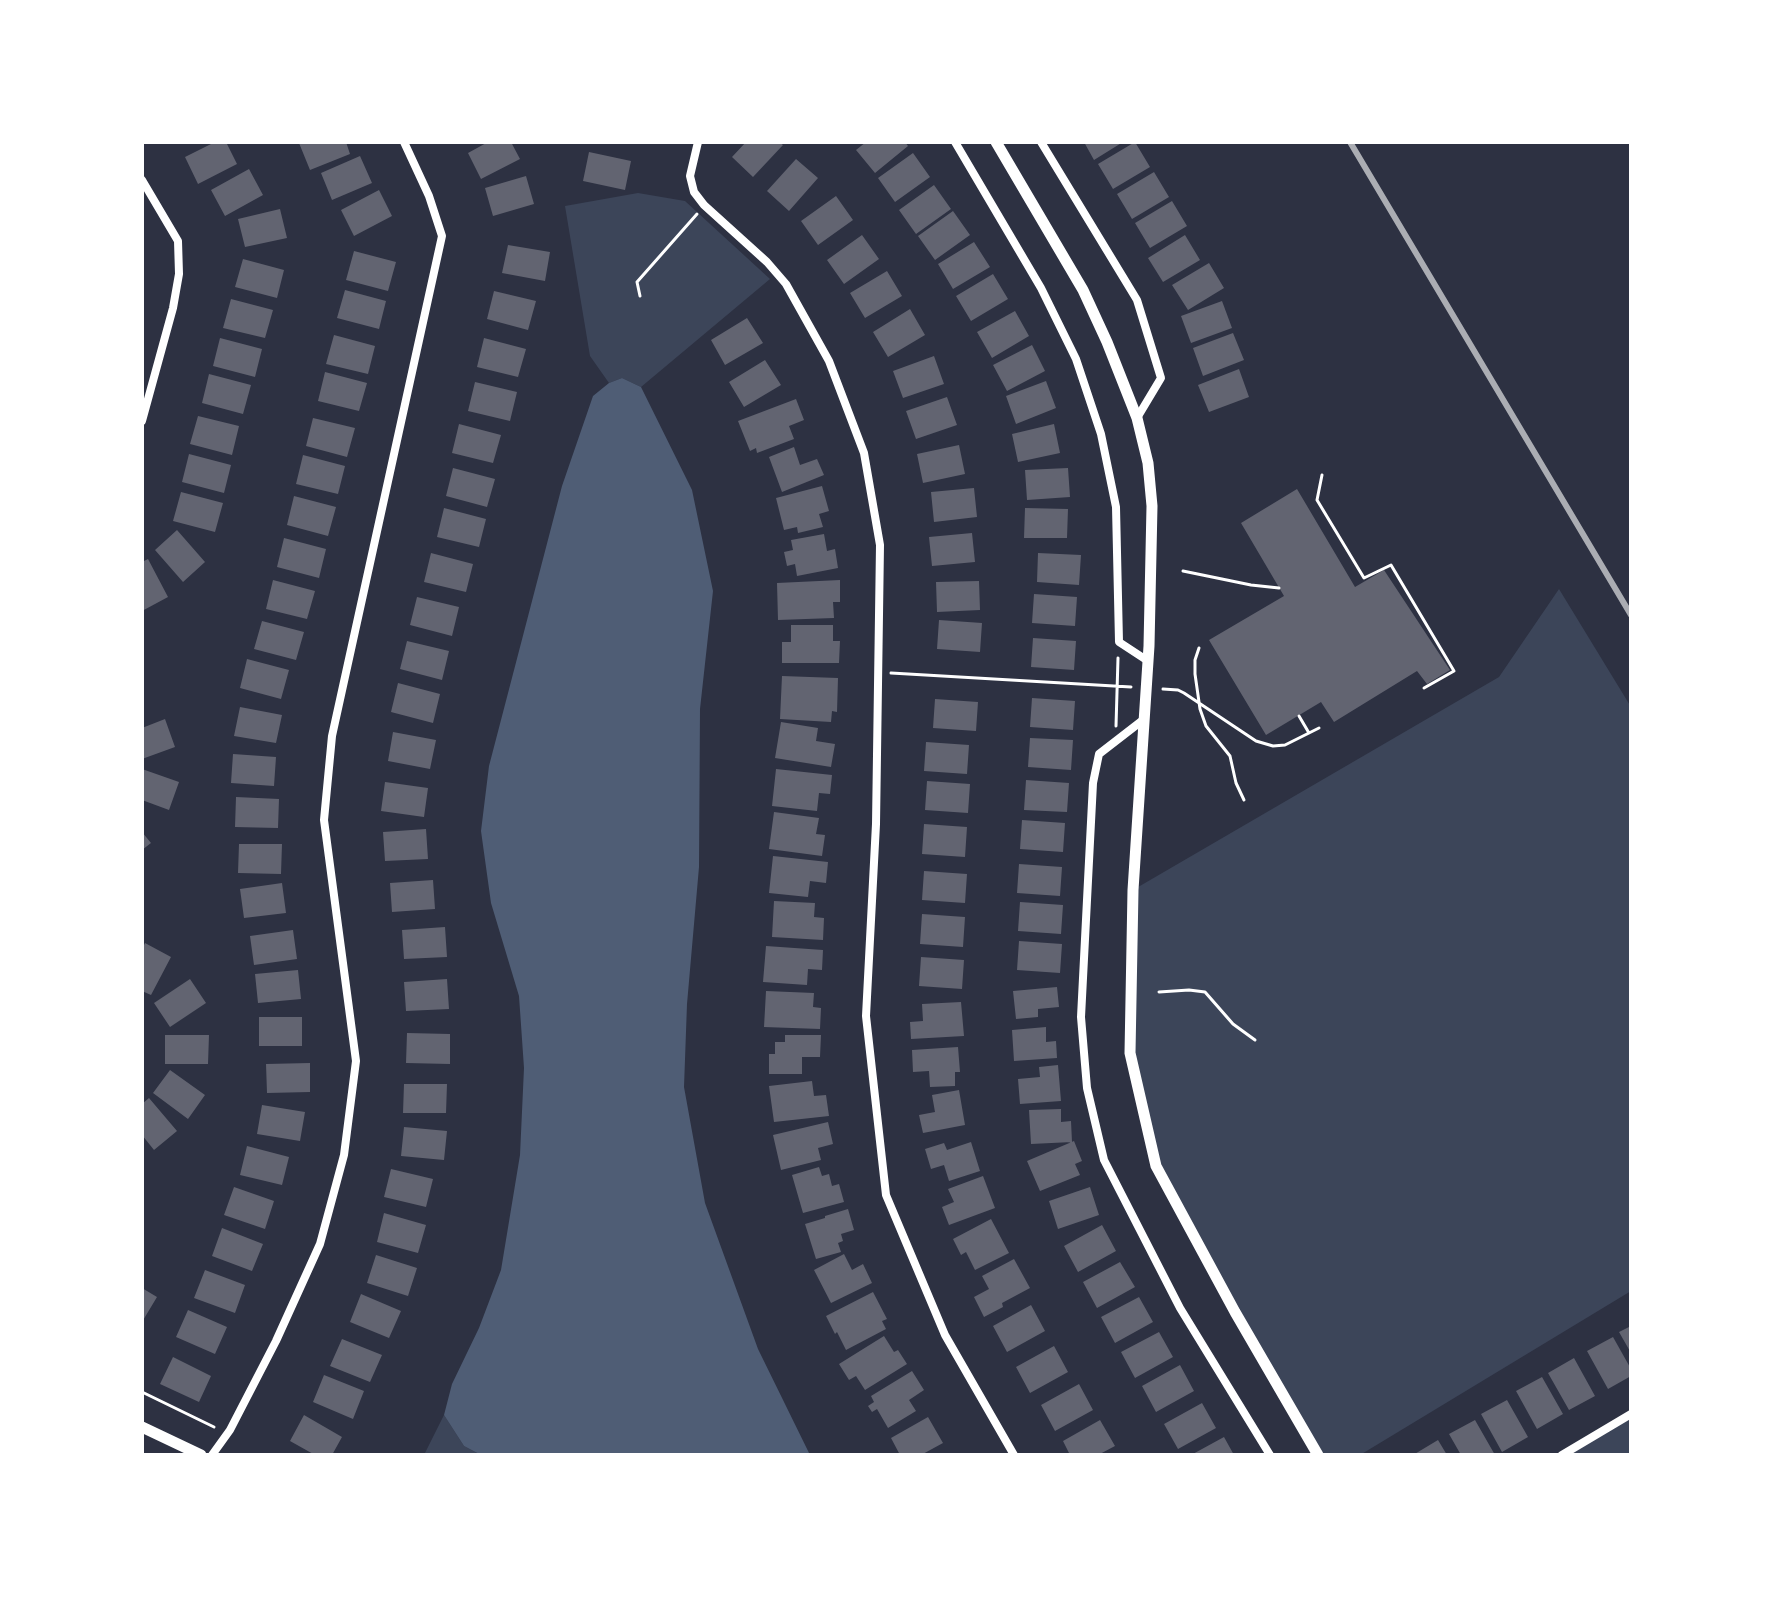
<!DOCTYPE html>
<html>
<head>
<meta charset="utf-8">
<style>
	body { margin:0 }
	#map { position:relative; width:1773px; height:1597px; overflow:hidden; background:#2d3142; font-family:"Varela Round",sans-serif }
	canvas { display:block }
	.frame { position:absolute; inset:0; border:144px solid #fff; pointer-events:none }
</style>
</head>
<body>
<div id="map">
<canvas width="1773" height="1597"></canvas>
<div class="frame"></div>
</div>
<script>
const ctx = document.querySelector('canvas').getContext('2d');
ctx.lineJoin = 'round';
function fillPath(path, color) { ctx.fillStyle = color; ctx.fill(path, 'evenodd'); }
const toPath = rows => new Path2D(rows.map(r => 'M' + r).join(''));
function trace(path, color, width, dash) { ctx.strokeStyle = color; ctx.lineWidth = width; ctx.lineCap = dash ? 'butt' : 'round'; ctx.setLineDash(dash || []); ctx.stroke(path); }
const green = toPath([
	[638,193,685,201,770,279,641,387,622,378,609,383,590,356,565,206],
	[1559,589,1631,707,1631,1291,1360,1455,1318,1455,1156,1166,1130,1053,1133,890,1499,677],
	[1631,1414,1631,1455,1562,1455],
	[444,1415,464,1446,481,1455,424,1455]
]);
const water = toPath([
	[622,378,641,387,692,490,713,591,700,709,699,867,687,1004,684,1087,705,1203,758,1349,810,1455,481,1455,464,1446,444,1415,452,1384,479,1328,501,1270,520,1155,524,1068,519,996,491,903,481,831,489,766,562,486,593,396,609,383]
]);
const building = toPath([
	[215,142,226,142,237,164,198,184,185,157],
	[346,142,350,154,310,170,299,143],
	[488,142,511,142,520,159,481,179,468,153],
	[746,142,779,142,783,145,753,177,732,157],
	[866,142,905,142,908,146,875,173,856,150],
	[1084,142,1123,142,1094,160],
	[1135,142,1150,167,1113,189,1098,164],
	[589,152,631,161,625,190,583,181],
	[913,153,930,177,895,202,878,178],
	[360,156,372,183,332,200,321,173],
	[796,159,818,178,789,211,767,191],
	[249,169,263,195,225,216,211,190],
	[1154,172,1169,197,1132,219,1117,194],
	[526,176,534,204,493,216,485,188],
	[934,185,951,209,916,234,899,210],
	[379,190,392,216,354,236,341,210],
	[836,196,853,220,818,245,801,221],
	[1172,201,1187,226,1150,248,1135,223],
	[280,209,287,238,245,247,238,219],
	[953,211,970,235,935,260,918,236],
	[862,235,879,259,844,284,827,260],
	[1185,235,1200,260,1163,282,1148,258],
	[974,242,990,267,953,289,938,264],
	[508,245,550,252,545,281,502,273],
	[354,251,396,262,388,291,346,280],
	[243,259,284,270,277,298,235,287],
	[1209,263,1224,288,1188,310,1172,285],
	[887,271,902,296,865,318,850,293],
	[993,274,1008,299,971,321,956,296],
	[345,290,386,301,379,329,337,318],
	[494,291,536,301,528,330,487,319],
	[231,299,273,310,265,338,223,328],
	[1222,301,1232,328,1191,343,1181,316],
	[910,309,925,335,888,357,873,332],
	[1015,311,1029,336,992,358,977,332],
	[747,318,763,343,725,365,711,340],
	[1233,333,1244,360,1203,376,1193,348],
	[334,335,375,346,368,374,326,364],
	[220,338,262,349,255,377,213,366],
	[484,338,526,349,518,377,477,367],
	[1032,345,1045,371,1007,391,993,365],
	[934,356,944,384,903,398,893,371],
	[765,360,781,385,744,407,729,382],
	[1239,369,1249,397,1209,412,1198,385],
	[325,372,367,383,359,411,318,401],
	[209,374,251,385,243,414,202,403],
	[1046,381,1056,408,1016,424,1006,396],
	[475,382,517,392,510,421,468,411],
	[947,397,957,425,916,439,906,411],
	[796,399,804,420,789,426,794,439,757,453,756,448,750,451,738,421],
	[198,416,239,426,232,455,190,444],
	[313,418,355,428,347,457,306,446],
	[459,424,501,435,493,463,452,453],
	[1054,424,1060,453,1018,462,1012,434],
	[959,445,965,474,923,483,917,454],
	[794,447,800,465,817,459,824,475,782,492,769,457],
	[189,454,231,465,224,493,182,482],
	[303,455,345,466,338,494,296,484],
	[453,468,495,479,487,507,446,496],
	[1068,468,1070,497,1027,500,1025,470],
	[822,486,829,511,819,514,823,527,798,533,797,527,784,530,776,498],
	[974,488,977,517,934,522,931,492],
	[1297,489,1355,587,1384,570,1450,670,1427,684,1417,671,1334,722,1321,702,1266,735,1209,640,1284,596,1241,523],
	[181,492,223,503,215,532,173,521],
	[294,496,336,507,328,536,287,525],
	[444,508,486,519,479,547,437,537],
	[1025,508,1068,509,1067,538,1024,538],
	[177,530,205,562,183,582,155,550],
	[972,533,975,562,932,566,929,537],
	[824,534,827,551,835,549,838,568,797,576,795,564,787,566,784,552,793,550,791,540],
	[284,538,326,549,319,578,277,567],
	[431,553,473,564,466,592,424,582],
	[1038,553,1081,555,1079,585,1037,582],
	[148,559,168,597,142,611,142,562],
	[273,580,315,591,307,619,266,609],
	[840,580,840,602,833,602,834,618,778,620,777,583],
	[979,581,980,610,937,612,936,582],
	[1034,594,1077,597,1075,626,1032,623],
	[417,597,459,607,452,636,410,625],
	[939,620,982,623,980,652,937,649],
	[262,621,304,632,296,660,254,649],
	[791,625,833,625,833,641,840,641,839,663,782,663,782,642,791,642],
	[1033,638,1076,641,1074,670,1031,667],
	[407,641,449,651,442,680,400,669],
	[247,659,289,670,281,699,240,688],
	[782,676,838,678,837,712,832,711,831,722,780,719],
	[398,683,440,694,433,723,391,712],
	[1032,698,1075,701,1073,730,1030,727],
	[935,699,978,702,976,731,933,728],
	[240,707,282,715,276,743,234,736],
	[165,719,175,747,142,759,142,728],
	[781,722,818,728,816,741,835,744,831,767,775,758],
	[393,732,436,740,430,769,388,761],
	[1030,738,1073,740,1071,770,1028,767],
	[926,742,969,745,967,774,924,771],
	[233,754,276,757,274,786,231,783],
	[142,769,179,782,169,810,142,800],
	[776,769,832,775,830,794,819,793,817,811,772,806],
	[1026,780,1069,783,1067,812,1024,810],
	[927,781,970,784,968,813,925,810],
	[385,782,428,788,424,817,381,811],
	[236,797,279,799,278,828,235,827],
	[774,812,819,818,816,834,825,835,822,856,769,849],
	[1022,820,1065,823,1063,852,1020,849],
	[924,824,967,827,965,857,922,854],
	[426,829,428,859,385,861,383,832],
	[142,832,151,843,142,850],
	[239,844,282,844,281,874,238,873],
	[773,856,828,862,826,883,810,881,808,897,769,893],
	[1019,864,1062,867,1060,896,1017,893],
	[924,871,967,874,965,903,922,900],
	[433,880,435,909,392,912,390,883],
	[282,883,286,913,244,918,240,889],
	[774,901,815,903,814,917,824,918,823,940,772,937],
	[1020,902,1063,905,1061,934,1018,931],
	[922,914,965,917,963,947,920,944],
	[445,927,447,957,404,959,402,930],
	[293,930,297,959,254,965,250,936],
	[1019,941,1062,944,1060,973,1017,970],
	[145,943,171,957,151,995,142,991,142,949],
	[766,946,823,950,822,970,808,969,807,985,763,982],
	[921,957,964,960,962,989,919,986],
	[298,970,301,999,258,1003,255,974],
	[190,979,206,1003,170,1027,154,1003],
	[447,979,449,1009,406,1011,404,982],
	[1057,987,1059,1007,1038,1009,1038,1017,1016,1019,1013,991],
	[766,991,814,993,813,1007,821,1008,820,1029,764,1027],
	[961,1002,964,1036,911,1039,910,1022,923,1021,922,1004],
	[259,1017,302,1017,302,1046,259,1046],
	[1046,1027,1046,1042,1056,1041,1057,1058,1014,1061,1012,1030],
	[407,1033,450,1034,450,1064,406,1063],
	[165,1035,209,1035,208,1064,165,1064],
	[785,1035,821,1035,820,1057,802,1057,802,1074,769,1074,769,1054,775,1054,775,1042,785,1042],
	[958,1047,960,1072,955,1072,955,1086,930,1087,929,1071,913,1072,912,1050],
	[310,1063,310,1092,267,1093,266,1064],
	[1058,1065,1061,1101,1020,1104,1018,1079,1040,1077,1039,1067],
	[170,1070,205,1095,188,1119,153,1093],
	[812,1081,814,1096,826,1095,829,1116,774,1122,769,1086],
	[404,1084,447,1084,446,1113,403,1113],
	[959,1090,965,1125,923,1133,919,1115,935,1112,932,1095],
	[149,1098,177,1131,154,1150,142,1135,142,1104],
	[262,1105,305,1112,300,1141,257,1134],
	[1061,1109,1061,1122,1071,1121,1072,1142,1031,1144,1029,1110],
	[828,1122,833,1144,818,1148,821,1160,781,1170,773,1135],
	[404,1127,447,1131,444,1160,401,1156],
	[1074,1141,1082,1161,1075,1164,1080,1175,1040,1191,1027,1161],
	[971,1142,980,1171,949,1181,944,1165,931,1169,925,1149,944,1143,947,1150],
	[247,1146,289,1157,282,1185,240,1175],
	[819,1167,822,1176,829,1174,832,1186,839,1184,844,1202,803,1213,792,1175],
	[391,1169,433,1179,426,1207,384,1197],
	[983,1176,995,1208,949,1225,942,1207,954,1202,948,1189],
	[234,1187,274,1201,265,1229,224,1215],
	[1090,1187,1099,1215,1058,1229,1049,1201],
	[848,1209,854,1230,841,1234,843,1241,838,1243,841,1252,816,1259,805,1224,825,1218,825,1216],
	[384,1213,426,1225,418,1253,377,1242],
	[991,1219,1009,1253,975,1270,966,1252,961,1255,953,1239],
	[1102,1225,1116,1251,1078,1272,1064,1246],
	[222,1228,263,1244,252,1271,212,1256],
	[844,1254,852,1270,863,1264,872,1283,831,1303,814,1270],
	[376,1255,417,1268,408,1296,367,1283],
	[1014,1259,1030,1288,1002,1303,1003,1307,984,1317,974,1297,989,1289,982,1276],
	[1120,1262,1135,1287,1097,1308,1083,1282],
	[205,1270,245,1285,235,1313,194,1298],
	[142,1288,157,1297,142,1322],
	[873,1292,887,1319,882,1321,886,1329,846,1350,837,1332,835,1334,826,1316],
	[361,1294,401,1311,389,1338,350,1322],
	[1139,1297,1153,1322,1115,1343,1101,1317],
	[1031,1305,1045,1331,1007,1352,993,1326],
	[188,1310,227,1327,215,1354,176,1337],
	[1631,1326,1631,1353,1619,1332],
	[1159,1332,1173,1357,1135,1378,1121,1352],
	[884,1336,894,1352,898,1350,907,1364,865,1390,856,1376,849,1380,839,1364],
	[1613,1337,1631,1369,1631,1376,1608,1389,1587,1351],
	[342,1339,382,1355,370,1382,330,1366],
	[1054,1346,1068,1372,1030,1393,1016,1367],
	[173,1357,211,1376,199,1402,160,1384],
	[1574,1358,1595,1396,1569,1410,1548,1373],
	[1180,1365,1194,1391,1156,1412,1142,1386],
	[912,1371,924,1390,909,1400,916,1411,888,1428,877,1409,872,1412,868,1406,874,1402,871,1396],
	[324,1375,364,1391,353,1419,313,1402],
	[1542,1377,1563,1414,1537,1429,1516,1391],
	[1079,1384,1093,1410,1055,1431,1041,1405],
	[1507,1400,1528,1437,1502,1452,1481,1414],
	[1202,1403,1216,1428,1178,1449,1164,1424],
	[304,1415,342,1437,332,1455,315,1455,290,1441],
	[928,1417,943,1443,921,1455,900,1455,891,1438],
	[1100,1420,1115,1446,1098,1455,1070,1455,1063,1441],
	[1475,1420,1495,1455,1461,1455,1449,1434],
	[1224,1437,1234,1455,1191,1455],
	[1438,1440,1447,1455,1413,1455]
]);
const path = toPath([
	[640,296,637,282,697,214],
	[1322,475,1317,500,1364,578,1391,565,1454,671,1424,688],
	[1183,571,1251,585,1279,588],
	[1199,648,1195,660,1195,674,1200,709,1206,726,1230,756,1236,783,1244,800],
	[891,673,1131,687],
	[1163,689,1178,690,1184,693,1256,741,1273,746,1285,745,1319,728],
	[1299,716,1309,733],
	[1116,726,1118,658],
	[1159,992,1189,990,1205,992,1233,1024,1255,1040],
	[142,1392,214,1427]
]);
const minor = toPath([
	[698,142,690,176,694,192,704,205,767,262,786,284,829,361,864,453,880,545,876,824,866,1016,886,1195,945,1335,1014,1455],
	[955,142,1041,288,1076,359,1101,434,1116,507,1119,642,1148,661],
	[1041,142,1137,300,1161,378,1137,418],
	[142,180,178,241,179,274,173,308,142,421],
	[1143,720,1099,754,1093,783,1081,1017,1087,1088,1104,1160,1180,1308,1270,1455],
	[212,1455,230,1430,276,1341,320,1244,344,1155,356,1061,324,820,332,736,442,236,429,196,404,142],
	[1562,1455,1631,1414]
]);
const tertiary = toPath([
	[996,142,1083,290,1107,342,1137,418,1148,463,1152,506,1149,646,1133,890,1130,1053,1156,1166,1235,1312,1318,1455],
	[142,1427,201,1455]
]);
const rail = toPath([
	[1350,142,1631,615]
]);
fillPath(green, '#3c4559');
fillPath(water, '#4f5d75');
fillPath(building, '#626471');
trace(path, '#fff', 3);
trace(minor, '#fff', 8);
trace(tertiary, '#fff', 11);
trace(rail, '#abadb3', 6);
</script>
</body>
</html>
